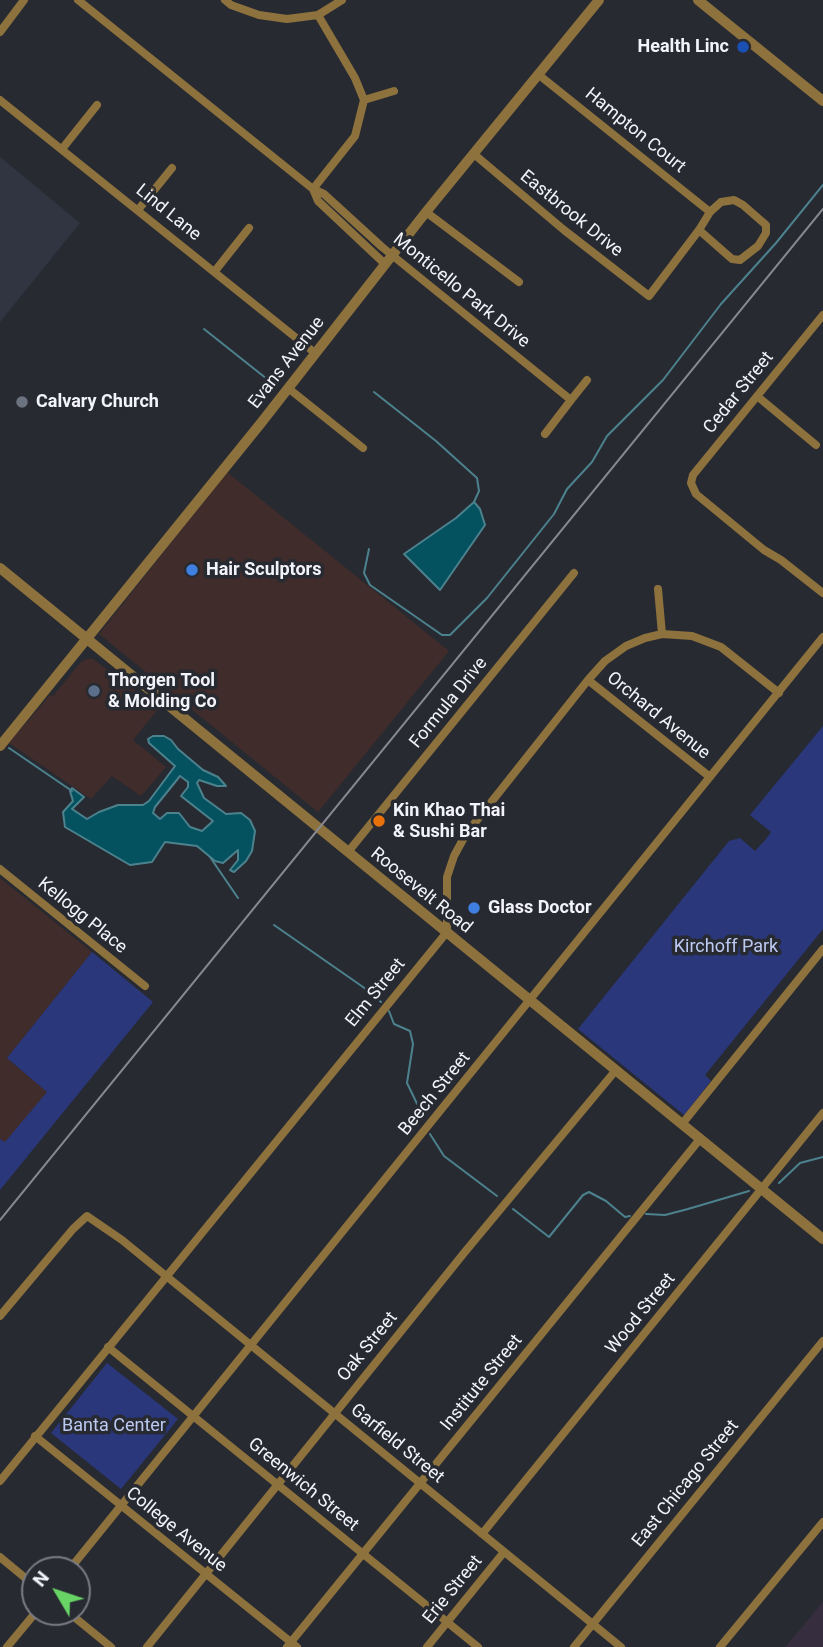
<!DOCTYPE html>
<html>
<head>
<meta charset="utf-8">
<style>
	body { margin:0 }
	#map { position:relative; width:823px; height:1647px; overflow:hidden; background:#282a32; font-family:Roboto,sans-serif }
	canvas { display:block }
	.north { position:absolute; left:21px; top:1556px; width:70px; height:70px; box-sizing:border-box; background:#282a32; border:2px solid #797b82; border-radius:50%; rotate:309deg; font-size:19px; font-weight:700; line-height:28px; text-align:center; color:#f3f4f9 }
	.north::after { content:''; display:block; margin:auto; width:24px; height:32px; background:#67d465; clip-path:polygon(50% 0,100% 100%,50% 72%,0 100%) }
</style>
</head>
<body>
<div id="map">
<canvas width="823" height="1647"></canvas>
<div class="north">N</div>
</div>
<script>
const ctx = document.querySelector('canvas').getContext('2d');
ctx.lineJoin = 'round';
function fillPath(path, color) { ctx.fillStyle = color; ctx.fill(path, 'evenodd'); }
const toPath = rows => new Path2D(rows.map(r => 'M' + r).join(''));
function trace(path, color, width, dash) { ctx.strokeStyle = color; ctx.lineWidth = width; ctx.lineCap = dash ? 'butt' : 'round'; ctx.setLineDash(dash || []); ctx.stroke(path); }
function write(font, color, halo, rows, align = 'center') {
  ctx.font = font + ' Roboto,sans-serif'; ctx.lineWidth = 7; ctx.setLineDash([]); ctx.textBaseline = 'middle'; ctx.strokeStyle = halo; ctx.fillStyle = color; for (const [text, x, y, turn = 0] of rows) {
    ctx.save(); ctx.translate(x, y); ctx.rotate((+turn || 0) * Math.PI / 180); ctx.textAlign = isNaN(turn) ? turn : align; if (halo) ctx.strokeText(text, 0, 0); ctx.fillText(text, 0, 0); ctx.restore();
  }
}
const commercial = toPath([
	[823,1602,823,1647,785,1647]
]);
const industrial = toPath([
	[227,472,449,651,318,812,99,634],
	[87,659,93,659,159,708,133,740,166,767,141,796,112,776,91,799,9,743,50,695,53,696,81,662],
	[0,878,92,952,7,1058,47,1092,5,1143,0,1139]
]);
const built = toPath([
	[0,157,80,223,0,322]
]);
const green = toPath([
	[823,726,823,929,705,1075,711,1081,684,1115,578,1029,729,841,740,838,755,851,766,839,771,832,750,815],
	[92,952,153,1002,0,1190,0,1139,5,1142,47,1092,7,1058],
	[107,1363,178,1419,121,1489,51,1433]
]);
const water = toPath([
	[474,502,480,509,485,525,440,590,404,554,456,518,474,502],
	[153,736,164,736,171,740,178,749,203,770,218,777,226,786,217,786,199,780,197,783,204,798,226,814,241,813,250,820,255,831,252,851,246,861,234,872,230,870,238,860,238,850,223,863,215,861,197,846,165,842,152,862,130,865,65,827,63,812,73,801,70,791,72,788,84,797,72,809,87,819,99,812,118,805,143,805,149,801,175,766,149,743,148,739,153,736],
	[180,776,188,782,188,787,181,796,213,821,202,831,190,827,179,813,167,813,160,819,153,813,155,807,180,776]
]);
const stream = toPath([
	[204,329,272,383],
	[374,392,436,441,477,478,479,491,474,502],
	[369,549,364,573,370,585,442,635,450,635,487,598,554,514,567,489,592,462,607,436,663,380,721,304,776,243,823,185],
	[9,748,72,791],
	[210,857,238,898],
	[274,925,363,987,381,1002],
	[389,1011,394,1024,410,1031,413,1044,407,1083,421,1112],
	[430,1134,444,1156,497,1196],
	[779,1183,800,1163,823,1157],
	[513,1209,549,1237,583,1195,589,1192,606,1201,625,1217,630,1216],
	[646,1214,665,1215,688,1209,749,1191]
]);
const minor = toPath([
	[78,0,313,189,324,194,382,247,571,400,587,380],
	[225,0,231,5,259,15,287,19,318,15,342,0],
	[0,32,24,0],
	[539,75,710,212],
	[0,100,315,353],
	[364,100,394,91],
	[62,149,97,105],
	[475,155,564,230,649,296,699,230,710,212,721,202,734,200,743,205,766,225,766,233,758,246,740,260,732,259,699,230],
	[313,189,355,136,364,100,355,78,318,15],
	[313,189,318,201,385,264],
	[138,210,172,168],
	[426,212,519,282],
	[215,271,249,228],
	[823,315,693,475,691,483,696,494,764,550,781,560,823,593],
	[288,388,363,448],
	[757,396,816,445],
	[545,434,571,400],
	[658,589,662,634],
	[588,680,710,777],
	[348,852,574,573],
	[0,869,145,986],
	[682,1124,823,949],
	[0,1316,73,1229,87,1216,122,1240,621,1647],
	[108,1347,478,1647],
	[35,1436,297,1647],
	[0,1481,447,932,447,877,454,856,466,834,588,680,605,661,626,646,645,638,662,634,692,636,721,647,779,693],
	[482,1534,823,1113],
	[0,1557,35,1586],
	[69,1570,823,637],
	[68,1612,111,1647],
	[7,1647,36,1612],
	[147,1647,464,1253,616,1070],
	[287,1647,700,1139],
	[427,1647,504,1552],
	[574,1647,823,1341],
	[720,1647,823,1522]
]);
const tertiary = toPath([
	[698,0,823,101],
	[0,568,823,1239],
	[0,746,261,423,426,212,599,0]
]);
const rail = toPath([
	[0,1220,823,209]
]);
const markers = [
	[743,47,7,"#1a4fb4"],
	[22,402,7,"#6b7280"],
	[192,570,7,"#3f7fe0"],
	[94,691,7,"#5c6f8a"],
	[379,821,7,"#e8710a"],
	[474,908,7,"#3f7fe0"]
];
const poiNames = [
	["Health Linc",729,47,"right"],
	["Calvary Church",36,402],
	["Hair Sculptors",206,570],
	["Thorgen Tool",108,681],
	["& Molding Co",108,702],
	["Kin Khao Thai",393,811],
	["& Sushi Bar",393,832],
	["Glass Doctor",488,908]
];
const streetNames = [
	["Hampton Court",635,131,39],
	["Lind Lane",168,213,39],
	["Eastbrook Drive",571,214,39],
	["Monticello Park Drive",461,291,39],
	["Evans Avenue",287,363,-52],
	["Cedar Street",739,393,-51],
	["Formula Drive",449,703,-51],
	["Orchard Avenue",658,716,39],
	["Roosevelt Road",421,891,39],
	["Kellogg Place",82,916,39],
	["Elm Street",376,993,-51],
	["Beech Street",435,1094,-51],
	["Wood Street",641,1314,-51],
	["Oak Street",368,1347,-51],
	["Institute Street",482,1383,-51],
	["Garfield Street",397,1444,39],
	["East Chicago Street",686,1484,-51],
	["Greenwich Street",303,1485,39],
	["College Avenue",176,1530,39],
	["Erie Street",453,1590,-51]
];
const parkNames = [
	["Kirchoff Park",726,947],
	["Banta Center",114,1426]
];
fillPath(commercial, '#362e3f');
fillPath(industrial, '#402c2a');
fillPath(built, '#313542');
fillPath(green, '#2a377a');
fillPath(water, '#04515f');
trace(water, '#4c828d', 2);
trace(stream, '#4c828d', 2);
trace(minor, '#8d723d', 8);
trace(tertiary, '#8d723d', 10);
trace(rail, '#888990', 2);
for (const [x, y, r, color] of markers) { const dot = new Path2D(); dot.arc(x, y, r, 0, 2 * Math.PI); ctx.fillStyle = color; ctx.fill(dot); trace(dot, '#282a32', 2.5); }
write('bold 18px', '#f3f4f9', '#282a32', poiNames, 'left');
write('18px', '#f3f4f9', '#282a32', streetNames);
write('18px', '#bcc9f1', '#282a32', parkNames);
</script>
</body>
</html>
